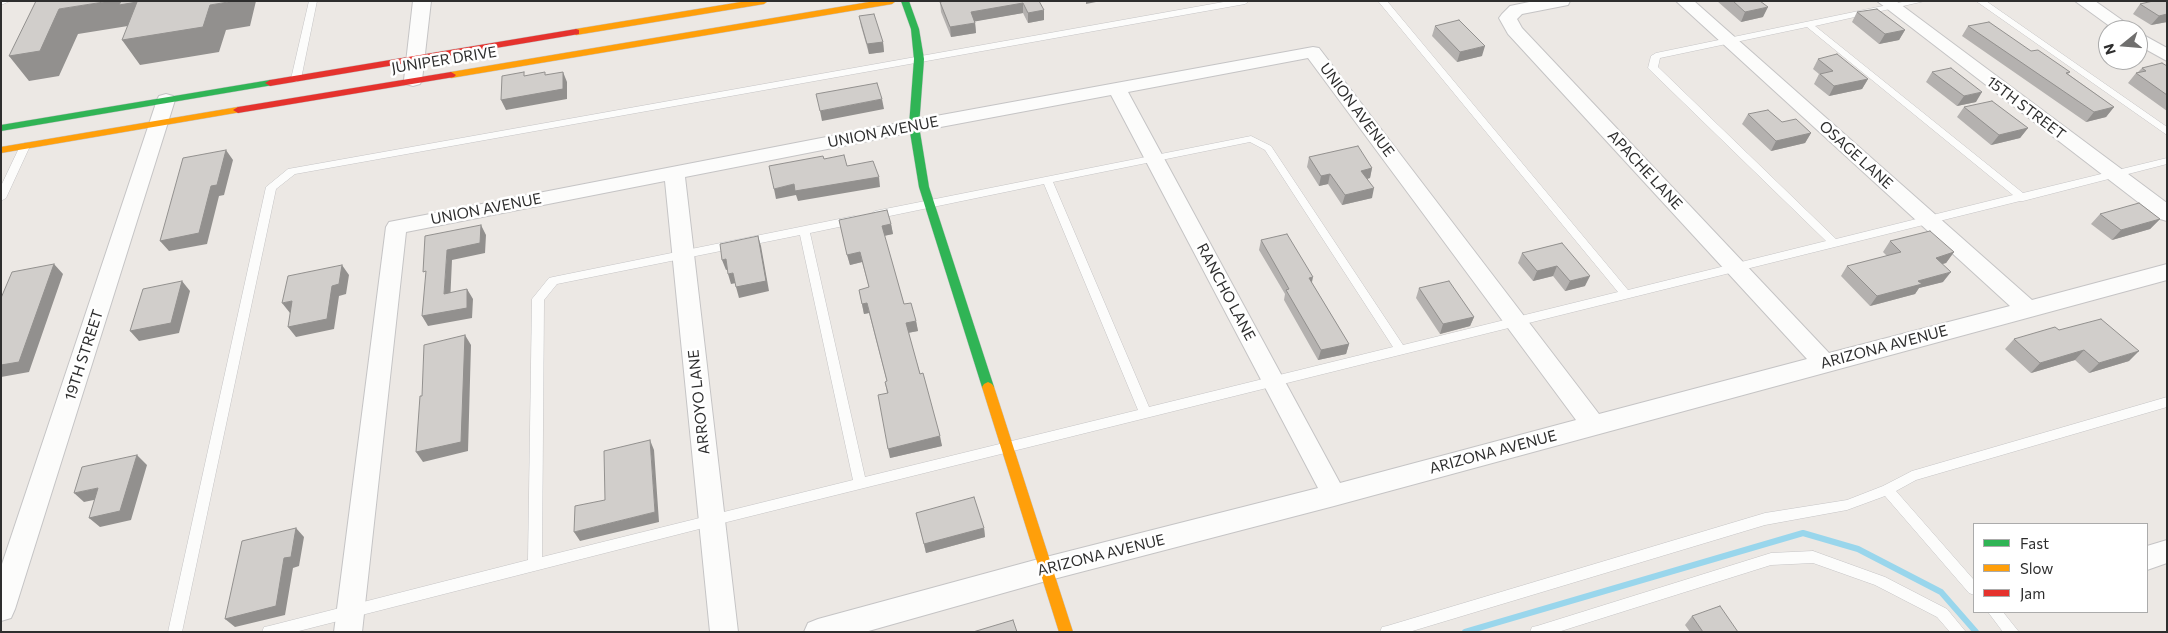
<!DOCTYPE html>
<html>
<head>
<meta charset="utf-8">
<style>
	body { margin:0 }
	#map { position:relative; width:2168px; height:633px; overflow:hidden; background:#ece8e4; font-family:Commissioner,sans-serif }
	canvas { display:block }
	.frame { position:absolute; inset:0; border:2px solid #2e2e2e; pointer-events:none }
	.legend { position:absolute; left:1973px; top:523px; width:175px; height:90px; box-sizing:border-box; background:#fff; border:1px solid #ababab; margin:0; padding:6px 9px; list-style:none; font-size:15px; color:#2e2e2e }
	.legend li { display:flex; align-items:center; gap:10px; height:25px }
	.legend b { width:25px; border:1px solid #ababab }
	.north { position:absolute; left:2098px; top:20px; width:50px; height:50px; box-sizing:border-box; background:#fff; border:1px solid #ababab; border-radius:50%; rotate:253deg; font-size:14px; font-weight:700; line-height:20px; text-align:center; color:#2e2e2e }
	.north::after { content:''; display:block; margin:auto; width:18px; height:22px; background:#706f6e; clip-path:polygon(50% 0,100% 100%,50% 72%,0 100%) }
</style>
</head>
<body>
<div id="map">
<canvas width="2168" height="633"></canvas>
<div class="frame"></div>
<ul class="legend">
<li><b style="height:6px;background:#30b455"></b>Fast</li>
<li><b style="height:6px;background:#ff9f0a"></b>Slow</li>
<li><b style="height:6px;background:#e5322d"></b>Jam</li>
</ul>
<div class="north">N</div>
</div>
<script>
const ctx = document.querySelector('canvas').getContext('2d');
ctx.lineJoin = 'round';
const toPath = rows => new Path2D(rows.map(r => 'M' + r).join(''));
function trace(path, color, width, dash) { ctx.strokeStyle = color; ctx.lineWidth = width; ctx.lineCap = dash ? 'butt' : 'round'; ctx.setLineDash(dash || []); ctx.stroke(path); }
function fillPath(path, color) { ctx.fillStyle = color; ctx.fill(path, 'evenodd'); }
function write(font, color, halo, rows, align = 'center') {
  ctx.font = font + ' Commissioner,sans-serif'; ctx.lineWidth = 5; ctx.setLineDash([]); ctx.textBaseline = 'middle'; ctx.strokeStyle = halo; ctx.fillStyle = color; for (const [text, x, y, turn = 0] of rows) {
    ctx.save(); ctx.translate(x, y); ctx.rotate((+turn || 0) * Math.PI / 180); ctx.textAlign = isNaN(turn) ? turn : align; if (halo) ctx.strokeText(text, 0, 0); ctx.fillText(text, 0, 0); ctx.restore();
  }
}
const stream = toPath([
	[1465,632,1803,533,1858,549,1941,592,1976,632]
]);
const lane = toPath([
	[1,1,10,1,1,5,1,1],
	[309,1,317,1,301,79,296,82,291,79,309,1],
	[1229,1,1249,1,1245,4,295,174,276,189,182,632,168,632,266,187,288,169,1229,1],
	[1378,1,1387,1,1628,290,1826,241,1650,70,1648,68,1651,56,1656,53,1907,1,1925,1,1815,26,2023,193,2167,158,2167,164,2023,201,2020,201,711,526,295,632,262,632,264,627,269,626,528,560,532,299,549,278,553,277,854,216,858,217,859,220,858,223,810,233,865,477,1138,410,1044,184,875,219,870,215,875,211,1251,136,1271,146,1403,345,1618,292,1378,1],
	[1807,27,2013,195,1836,239,1658,67,1660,58,1807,27],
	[1250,142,1265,150,1393,347,1149,407,1053,182,1250,142],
	[800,235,853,480,542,557,544,300,557,284,800,235],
	[1976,1,1986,1,2167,127,2167,135,1976,1],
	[25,143,30,146,6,198,1,201,1,186,20,146,25,143],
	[2167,397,2167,407,1916,480,1896,491,1974,580,1974,595,1969,593,1885,496,1847,510,1765,525,1409,632,1380,632,1382,627,1387,626,1765,513,1847,500,1883,486,1912,471,2167,397],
	[1813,551,1885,577,1947,609,1966,632,1950,632,1937,617,1875,585,1813,563,1771,565,1558,632,1530,632,1532,627,1537,626,1771,553,1813,551],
	[1988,612,2003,612,2019,632,2003,632,1988,612]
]);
const street = toPath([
	[413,1,431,1,422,80,420,84,413,86,406,84,404,80,413,1],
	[1534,1,1570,1,1568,5,1522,14,1517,19,1522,28,1829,353,2010,306,1676,1,1694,1,2032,300,2167,264,2167,280,1334,506,1046,581,865,632,804,632,808,623,818,619,1046,557,1318,488,1111,95,914,132,685,177,738,632,710,632,665,181,406,232,362,632,334,632,386,227,389,222,914,120,1313,47,1319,48,1599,414,1807,359,1508,34,1499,18,1502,14,1510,6,1534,1],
	[1308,58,1576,420,1340,483,1128,92,1308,58],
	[1877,1,1896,1,2167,203,2167,221,2160,219,1877,1],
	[2075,1,2095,1,2136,30,2115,30,2075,1],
	[2138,32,2167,48,2167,61,2138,45,2138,32],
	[166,94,173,96,175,100,15,609,11,618,1,621,1,567,157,100,159,96,166,94],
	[2167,540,2167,563,2147,570,2147,546,2167,540]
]);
const fast = toPath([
	[901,1,909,1,919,29,924,59,919,126,929,187,994,387,992,390,988,392,984,390,982,387,919,187,909,126,914,59,911,29,901,1],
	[270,80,273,81,273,85,1,131,1,125,270,80]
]);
const slow = toPath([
	[747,1,768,1,764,4,576,35,572,32,576,29,747,1],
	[875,1,896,1,892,4,451,78,446,75,451,72,875,1],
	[238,107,243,110,241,112,1,153,1,147,238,107],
	[988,382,992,384,994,387,1073,632,1059,632,982,387,984,384,988,382]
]);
const jam = toPath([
	[576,29,579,30,579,34,270,86,265,83,270,80,576,29],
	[451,72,456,75,454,77,238,113,233,110,238,107,451,72]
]);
const wall = toPath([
	[1039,1,1044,20,1028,23,1023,13,975,21,976,33,951,37,941,12,940,2],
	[1717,1,1760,1,1763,17,1741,22],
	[2167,1,2167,22,2151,25,2133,14,2140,4],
	[1857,12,1905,30,1899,40,1879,44,1852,22],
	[859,16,883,42,884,52,869,54,861,26],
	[1435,26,1482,56,1457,62,1432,36],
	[1968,26,2031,51,2070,72,2068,74,2114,107,2106,117,2086,122,1962,36],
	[1818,59,1868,79,1862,89,1829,96,1814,84,1819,74,1813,69],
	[2167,66,2167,111,2128,83,2136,73,2138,72,2142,68],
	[1932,72,1976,102,1957,106,1926,82],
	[1964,107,2028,128,2020,138,1991,145,1957,117],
	[1748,114,1782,122,1811,133,1805,143,1771,151,1742,124],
	[1309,157,1372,168,1370,178,1367,179,1372,198,1342,205,1328,184,1319,186,1307,167],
	[2100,214,2160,219,2150,229,2112,240,2091,224],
	[839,220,891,224,893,234,884,236,904,304,916,321,918,331,908,333,942,446,890,458,887,393,885,382,887,382,869,313,864,314,859,290,869,288,862,262,850,265],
	[1261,240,1312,283,1349,344,1346,354,1318,360,1284,300,1285,294,1259,250],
	[1890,241,1954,252,1946,263,1942,264,1943,282,1919,288,1915,294,1870,306,1841,276,1847,266,1887,256,1883,252],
	[1562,243,1585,286,1565,291,1553,276,1533,281,1518,263,1522,253],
	[1419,288,1474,317,1470,326,1440,334,1416,298],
	[2059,330,2129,361,2089,373,2075,360,2031,373,2005,349,2014,339],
	[916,513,984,528,985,537,926,553],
	[1692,616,1738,632,1690,632,1685,625]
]);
const shadedWall = toPath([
	[110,1,137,2,134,25,78,34,59,76,29,81,9,56,59,9],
	[234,1,256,1,250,26,226,30,219,52,140,65,122,40,210,5],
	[1086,1,1101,1,1086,4],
	[1023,3,1023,13,972,22,971,12],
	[1768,7,1763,17,1741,22,1745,12],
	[1044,10,1044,20,1028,23,1028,13],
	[2167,14,2167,22,2151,25,2159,16],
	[975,23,976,33,951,37,950,27],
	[1905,30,1899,40,1879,44,1885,34],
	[883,42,884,52,869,54,867,44],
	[1485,46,1482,56,1457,62,1460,52],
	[563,72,567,82,567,99,506,110,501,100],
	[1868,79,1862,89,1829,96,1834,86],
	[1982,92,1976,102,1957,106,1964,96],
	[882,99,884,109,822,121,820,111],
	[2114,107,2106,117,2086,122,2094,112],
	[2028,128,2020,138,1991,145,1999,135],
	[1811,133,1805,143,1771,151,1776,141],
	[226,150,233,160,224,195,219,196,207,244,169,251,160,241,211,186],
	[1372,168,1370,178,1359,181,1361,171],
	[1330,174,1328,184,1319,186,1321,176],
	[879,177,880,187,798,201,796,195,776,199,774,189,794,184],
	[1374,188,1372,198,1342,205,1345,195],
	[2160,219,2150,229,2112,240,2121,230],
	[891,224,893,234,883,236,882,226],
	[481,225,486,235,485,253,452,260,450,304,444,294,447,250],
	[758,236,761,246,769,291,739,298,736,287],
	[860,252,862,262,850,265,847,255],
	[1954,252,1946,263,1928,268,1936,258],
	[726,259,729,269,726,270,722,260],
	[54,264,63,274,29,372,1,377,1,365],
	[342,265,349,275,346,294,339,296,334,329,296,337,288,327,332,286],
	[1557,266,1553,276,1533,281,1537,271],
	[1951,272,1943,282,1919,288,1915,294,1870,306,1877,296,1918,281],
	[733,273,736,283,731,284,728,274],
	[1590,276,1585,286,1565,291,1570,281],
	[1313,277,1311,287,1309,278],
	[182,281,190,291,179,333,139,341,130,331],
	[467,289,473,299,472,318,428,326,422,316],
	[292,301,300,311,290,313,282,303],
	[867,303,869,313,864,314,862,304],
	[1474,317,1470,326,1440,334,1443,324],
	[916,321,918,331,907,333,906,323],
	[465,335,471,345,468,451,423,462,416,452],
	[1349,344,1346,354,1318,360,1321,350],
	[2084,350,2075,360,2031,373,2040,363],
	[2139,351,2129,361,2089,373,2099,363],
	[940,436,942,446,890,458,888,449],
	[650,440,654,450,659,522,580,541,574,532,655,512],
	[137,455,147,465,131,520,100,527,89,518],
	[98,488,108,497,84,502,74,493],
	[296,528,304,537,299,566,293,568,285,615,235,627,225,619,284,558],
	[984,528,985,537,926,553,924,544]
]);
const building = toPath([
	[36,1,110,1,59,9,40,51,9,56,36,1],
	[121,1,234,1,210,5,203,27,122,40,137,2,119,5,121,1],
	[945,1,1039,1,1044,10,1028,13,1023,3,971,12,975,23,950,27,940,2,945,1],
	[1733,1,1760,1,1768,7,1745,12,1733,1],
	[2153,1,2167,1,2167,14,2159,16,2140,4,2153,1],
	[1877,9,1905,30,1885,34,1857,12,1877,9],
	[874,14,883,42,867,44,859,16,874,14],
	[1459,20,1485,46,1460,52,1435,26,1459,20],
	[1989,22,2031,51,2038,50,2070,72,2066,73,2114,107,2094,112,1968,26,1989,22],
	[1837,54,1868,79,1834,86,1820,74,1833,71,1818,59,1837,54],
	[2162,63,2167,66,2167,95,2136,73,2146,71,2142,68,2162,63],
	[1951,68,1982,92,1964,96,1932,72,1951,68],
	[524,72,524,76,545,72,545,75,563,72,563,89,501,100,502,76,524,72],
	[877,83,882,99,820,111,816,94,877,83],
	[1992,101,2028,128,1999,135,1964,107,1992,101],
	[1768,110,1782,122,1796,119,1811,133,1776,141,1748,114,1768,110],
	[1358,146,1372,168,1361,171,1374,188,1345,195,1330,174,1321,176,1309,157,1358,146],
	[226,150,217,185,211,186,199,233,160,241,183,158,226,150],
	[844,155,847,166,873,161,879,177,795,191,794,184,774,189,769,166,823,156,824,159,844,155],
	[2139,203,2160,219,2121,230,2100,214,2139,203],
	[887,210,891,224,882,226,904,304,911,303,916,321,906,323,920,374,923,373,940,436,888,449,878,395,888,393,885,382,887,381,867,303,862,304,859,290,869,287,860,252,847,255,839,220,887,210],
	[481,225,480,243,447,250,444,294,467,289,467,308,422,316,426,271,423,272,425,236,481,225],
	[1930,231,1954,252,1936,258,1951,272,1918,281,1922,284,1877,296,1847,266,1901,252,1890,241,1930,231],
	[1287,234,1313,277,1309,278,1349,344,1321,350,1286,290,1289,289,1261,240,1287,234],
	[758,236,766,281,736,287,733,273,728,274,726,259,722,260,720,244,758,236],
	[1562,243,1590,276,1570,281,1557,266,1537,271,1522,253,1562,243],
	[54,264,19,362,1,365,1,298,12,272,54,264],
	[342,265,339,284,332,286,327,319,288,327,292,301,282,303,288,276,342,265],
	[182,281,171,323,130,331,143,289,182,281],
	[1449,281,1474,317,1443,324,1419,288,1449,281],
	[2101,319,2139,351,2099,363,2084,350,2040,363,2014,339,2055,327,2059,330,2101,319],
	[465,335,461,442,416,452,420,396,422,396,424,345,465,335],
	[650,440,655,512,574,532,575,506,605,500,604,451,650,440],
	[137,455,120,511,89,518,98,488,74,493,82,467,137,455],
	[974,497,984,528,924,544,916,513,974,497],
	[296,528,291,557,284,558,276,606,225,619,242,541,296,528],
	[1720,606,1738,632,1703,632,1692,616,1720,606],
	[1013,620,1017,632,973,632,1013,620]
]);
const streetNames = [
	["JUNIPER DRIVE",444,60,-9],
	["15TH STREET",2026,108,37],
	["UNION AVENUE",1357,110,53],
	["UNION AVENUE",883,132,-11],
	["OSAGE LANE",1856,155,42],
	["APACHE LANE",1645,170,47],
	["UNION AVENUE",486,209,-11],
	["RANCHO LANE",1226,292,62],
	["ARIZONA AVENUE",1884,347,-15],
	["19TH STREET",84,355,-72],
	["ARROYO LANE",699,402,-96],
	["ARIZONA AVENUE",1493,452,-15],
	["ARIZONA AVENUE",1101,555,-14]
];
trace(stream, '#99d6ec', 6);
trace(lane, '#c5c4c5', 1);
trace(street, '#c5c4c5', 2);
trace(fast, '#c5c4c5', 1);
trace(slow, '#c5c4c5', 1);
trace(jam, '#c5c4c5', 1);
fillPath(lane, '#fcfcfb');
fillPath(street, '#fcfcfb');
fillPath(fast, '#30b455');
fillPath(slow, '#ff9f0a');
fillPath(jam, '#e5322d');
fillPath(wall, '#b4b1af');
fillPath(shadedWall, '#92908e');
fillPath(building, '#d1cecb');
trace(building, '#92908e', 1);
write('15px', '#2e2e2e', '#fff', streetNames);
</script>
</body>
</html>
